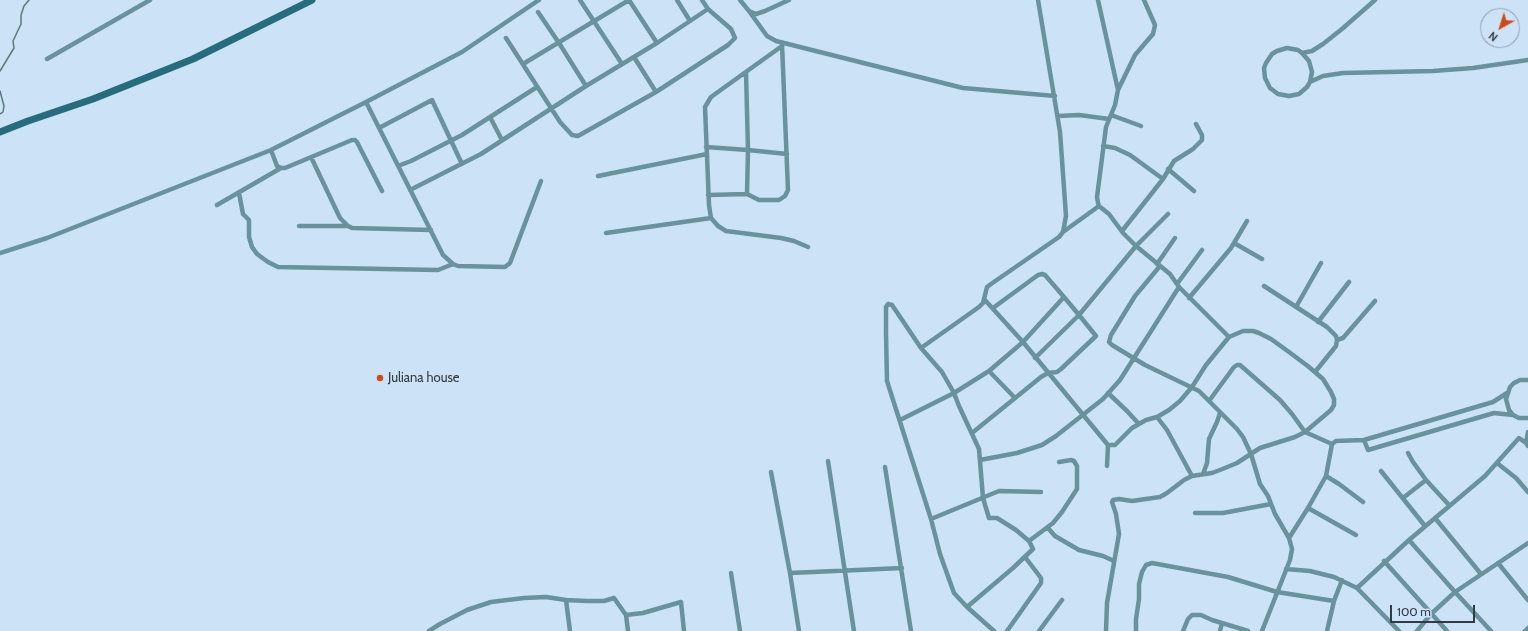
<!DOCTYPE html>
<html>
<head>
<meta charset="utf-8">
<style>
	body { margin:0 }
	#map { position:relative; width:1528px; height:631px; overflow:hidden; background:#cce2f6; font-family:Cabin,sans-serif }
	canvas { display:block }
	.north { position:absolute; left:1480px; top:8px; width:40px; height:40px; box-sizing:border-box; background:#cce2f6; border:1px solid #8e9fae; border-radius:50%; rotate:219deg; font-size:11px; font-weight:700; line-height:16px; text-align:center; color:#323a42 }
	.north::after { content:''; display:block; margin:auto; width:14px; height:18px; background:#d14a14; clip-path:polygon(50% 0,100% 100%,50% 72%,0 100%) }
	.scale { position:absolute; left:1390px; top:605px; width:85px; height:18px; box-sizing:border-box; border:2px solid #323a42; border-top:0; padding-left:5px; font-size:12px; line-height:14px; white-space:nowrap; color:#323a42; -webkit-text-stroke:3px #cce2f6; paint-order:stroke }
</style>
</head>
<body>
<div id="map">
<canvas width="1528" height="631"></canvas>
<div class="north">N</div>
<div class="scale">100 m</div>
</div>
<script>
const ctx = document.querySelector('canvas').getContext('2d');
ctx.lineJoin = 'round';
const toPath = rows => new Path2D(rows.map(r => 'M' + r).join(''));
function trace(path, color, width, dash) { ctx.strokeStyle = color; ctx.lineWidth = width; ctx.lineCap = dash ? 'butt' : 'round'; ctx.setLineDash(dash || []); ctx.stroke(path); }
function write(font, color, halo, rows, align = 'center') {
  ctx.font = font + ' Cabin,sans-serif'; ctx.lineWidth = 4; ctx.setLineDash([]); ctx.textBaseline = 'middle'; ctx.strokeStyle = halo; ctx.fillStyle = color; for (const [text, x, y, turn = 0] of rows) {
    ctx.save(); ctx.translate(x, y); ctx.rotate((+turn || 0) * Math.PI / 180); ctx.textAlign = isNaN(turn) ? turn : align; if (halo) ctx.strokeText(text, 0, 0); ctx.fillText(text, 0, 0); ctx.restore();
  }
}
const stream = toPath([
	[0,71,14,48,13,41,21,24,21,15,24,6,29,0],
	[0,91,4,106,3,112,0,114]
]);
const street = toPath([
	[580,0,622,64],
	[629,0,657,43],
	[677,0,690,21],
	[740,0,749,11,756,14,765,11,789,0],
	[1098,0,1118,90],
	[1144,0,1155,25,1153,34,1135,55,1118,90,1115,105,1106,127,1097,197,1098,203,1099,206,1109,214,1123,233,1136,246,1170,274,1179,287,1229,337],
	[749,11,767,36,776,41,963,88,1055,96],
	[538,12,559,43,586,86],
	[506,38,560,122,572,135,578,136,656,92,728,45,735,38,731,29,708,9],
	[782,46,711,97,705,107,709,205,711,218,718,226,726,231,781,238,794,241,808,247],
	[1302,53,1312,51,1323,44,1342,29,1375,0],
	[634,57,656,92],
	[47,59,150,0],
	[523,64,629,0],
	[1310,82,1312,72,1309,61,1302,53,1298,50,1287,48,1277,51,1272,54,1266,63,1264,68,1265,78,1270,88,1278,94,1289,96,1299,94,1307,87,1310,82,1323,76,1343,73,1433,71,1473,68,1528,60],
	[366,102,462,52,539,0],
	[1111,115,1141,126],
	[1058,116,1079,115,1109,119],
	[490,117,502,140],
	[379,128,432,100,462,164],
	[1103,146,1115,148,1130,155,1163,179],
	[706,147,748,150,746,72],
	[271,150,277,166,281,168,285,168,352,140,355,140,357,142,382,191],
	[311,157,340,218,348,226,352,228,431,230],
	[398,166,411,161,462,135,537,87],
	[1168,169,1194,191],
	[598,176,707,154],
	[410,190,481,154,586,86,657,43,708,9,702,0],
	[239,193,243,214,249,220,249,237,252,247,257,254,268,262,278,267,438,270,453,264],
	[747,194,748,150,787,154],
	[708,195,747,194,759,200,779,200,785,196,788,190,782,44],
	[217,205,281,168],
	[299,226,348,226],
	[1122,231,1163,179,1174,161,1193,149,1202,140,1202,135,1196,124],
	[1063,232,1099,206],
	[606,233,711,218],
	[1234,243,1262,259],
	[0,253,47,238,271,150,366,102,443,255,453,264,458,266,505,267,510,263,541,181],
	[1157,264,1175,238],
	[1160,266,1135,296,1111,335,1109,342,1112,345,1145,365,1199,391,1237,429,1243,437,1251,454,1260,484,1268,496,1275,514,1289,538,1292,549,1290,560,1262,631],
	[1177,284,1202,250],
	[1264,286,1327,327,1336,336,1337,340,1336,346,1315,372],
	[1189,298,1231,248,1247,221],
	[984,299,1023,342,1108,445,1115,445,1132,428,1146,420,1157,417,1169,410,1180,401,1192,387,1206,365,1229,337,1243,331,1253,331,1259,333,1271,339,1289,352,1309,367,1323,379,1331,392,1334,399,1334,405,1331,410,1305,432,1295,437,1260,448,1237,463,1225,468,1212,473,1192,476,1184,480,1167,493,1160,497,1132,501,1119,499,1113,500,1112,502,1116,514,1119,534,1107,603,1106,631],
	[1296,307,1321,263],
	[993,308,1038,275,1042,274,1045,275,1064,297],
	[1318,322,1349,282],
	[1337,340,1343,338,1375,301],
	[921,348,892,305,888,304,886,307,886,333,887,381,931,519,940,554,954,593,967,607,994,631],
	[989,371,1015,398],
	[1528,380,1520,380,1514,383,1510,387,1506,399,1509,410,1513,415,1519,418,1528,418],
	[1108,393,1127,411,1139,424],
	[1507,393,1493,402,1364,440,1368,450,1494,413,1513,415],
	[1209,401,1234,367,1237,365,1240,365,1280,400,1292,414,1305,432,1332,444],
	[1157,417,1167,430,1192,476],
	[900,420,954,393,989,371,1023,342,1064,297,1079,315,1035,358],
	[1528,432,1526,443,1528,446],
	[972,433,1041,377,1048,373,1057,372,1061,369,1096,336,1079,315,1136,246,1168,214],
	[1408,453,1413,462,1426,480,1449,505],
	[980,460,1017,453,1042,445,1056,436,1103,399,1120,380,1179,287],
	[828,461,854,631],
	[1497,463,1516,478,1528,492],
	[1107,466,1108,445],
	[885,467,911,631],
	[1381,471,1425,526],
	[771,472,790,573,799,631],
	[1203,474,1207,463,1209,439,1217,422,1220,413],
	[1326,476,1339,484,1363,502],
	[1403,498,1426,480],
	[1308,508,1356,535],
	[1195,513,1223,513,1271,504],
	[1435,518,1481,574],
	[931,519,999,491,1041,492],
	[1048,528,1055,536,1079,550,1103,556,1114,561],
	[1289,538,1308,508,1326,476,1332,444,1336,441,1364,440],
	[1409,540,1455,592,1431,614,1417,631],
	[1029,541,1053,523,1062,512,1077,489,1077,466,1074,461,1071,460,1059,462],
	[1384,561,1447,631],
	[1498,563,1528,600],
	[1286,569,1310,571,1334,577,1357,588,1399,631],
	[731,573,740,631],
	[790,573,902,568],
	[1357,588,1409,540,1485,476,1519,438,1526,443],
	[566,600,587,601,604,601,614,598,626,615,643,613,681,602,684,631],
	[967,607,1013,568,1033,549,1029,541,1016,530,997,518,989,518,983,498,979,449,959,406,954,393,942,372,921,348,979,307,983,303,987,287,991,284,1059,237,1063,232,1066,216,1060,132,1038,0],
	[626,615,628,631],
	[429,631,440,624,467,610,491,602,524,598,546,597,566,600,570,631],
	[1007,631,1041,583,1041,578,1025,557],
	[1039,631,1062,600],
	[1136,631,1136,619,1139,599,1139,584,1142,572,1146,565,1152,563,1228,577,1277,592,1334,601],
	[1183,631,1188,619,1192,615,1201,615,1212,620,1248,631],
	[1220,631,1222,623],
	[1327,631,1334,601,1342,580],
	[1491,631,1455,592,1528,543],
	[1525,631,1528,628]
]);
const secondary = toPath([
	[0,132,28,121,93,99,193,59,312,0]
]);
const markers = [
	[380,378,4,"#d14a14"]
];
const poiNames = [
	["Juliana house",388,378]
];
trace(stream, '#5b7b79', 1.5);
trace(street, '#68929d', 4.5);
trace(secondary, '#256c7c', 7);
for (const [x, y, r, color] of markers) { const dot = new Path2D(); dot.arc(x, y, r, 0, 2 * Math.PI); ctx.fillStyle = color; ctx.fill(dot); trace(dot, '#cce2f6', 1.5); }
write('13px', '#323a42', '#cce2f6', poiNames, 'left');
</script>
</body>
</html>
